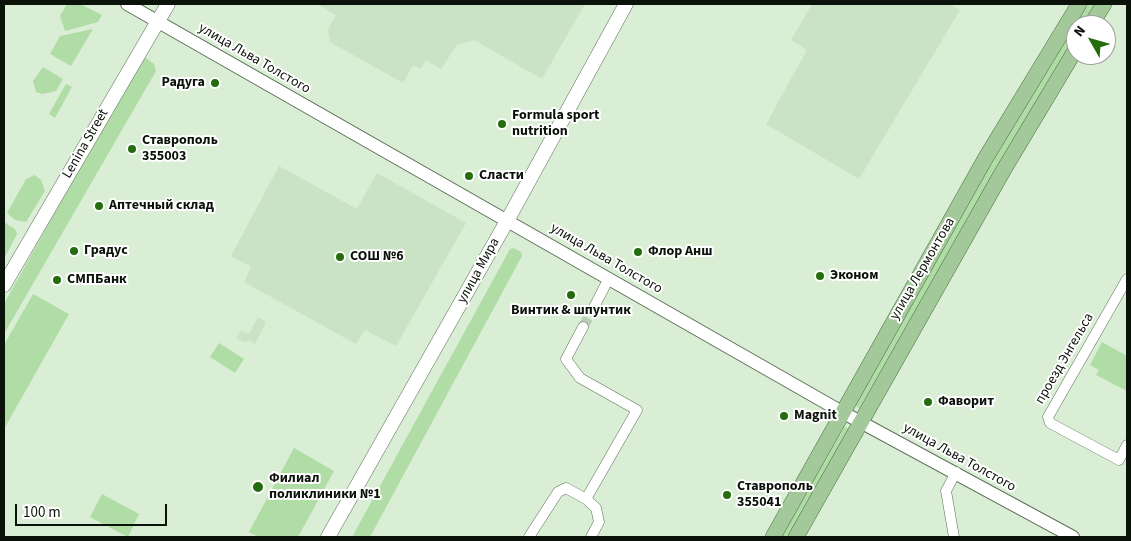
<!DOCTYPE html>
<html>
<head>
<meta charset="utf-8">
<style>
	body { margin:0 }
	#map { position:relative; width:1131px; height:541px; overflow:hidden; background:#d9eed5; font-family:"Source Sans 3",sans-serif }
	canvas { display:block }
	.frame { position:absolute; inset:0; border:5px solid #0b1209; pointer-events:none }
	.north { position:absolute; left:1066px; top:15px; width:50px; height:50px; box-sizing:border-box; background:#fff; border:1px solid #9da09d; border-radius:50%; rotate:308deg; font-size:14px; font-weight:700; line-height:20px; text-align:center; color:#0b1209 }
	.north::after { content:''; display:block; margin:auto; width:18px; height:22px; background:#246d0d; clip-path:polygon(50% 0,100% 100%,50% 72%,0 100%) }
	.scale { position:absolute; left:15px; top:504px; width:152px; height:22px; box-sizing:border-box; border:2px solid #0b1209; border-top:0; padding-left:6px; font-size:15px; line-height:18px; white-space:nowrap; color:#0b1209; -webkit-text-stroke:4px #fff; paint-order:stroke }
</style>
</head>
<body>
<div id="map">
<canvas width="1131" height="541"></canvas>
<div class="frame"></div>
<div class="north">N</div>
<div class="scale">100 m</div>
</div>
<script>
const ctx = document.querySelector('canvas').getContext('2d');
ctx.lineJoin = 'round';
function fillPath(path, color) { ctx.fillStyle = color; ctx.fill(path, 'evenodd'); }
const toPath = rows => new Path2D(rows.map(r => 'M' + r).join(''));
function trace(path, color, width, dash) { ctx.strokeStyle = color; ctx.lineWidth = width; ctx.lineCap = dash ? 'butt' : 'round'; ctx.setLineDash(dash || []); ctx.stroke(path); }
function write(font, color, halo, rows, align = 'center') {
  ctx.font = font + ' "Source Sans 3",sans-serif'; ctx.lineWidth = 4; ctx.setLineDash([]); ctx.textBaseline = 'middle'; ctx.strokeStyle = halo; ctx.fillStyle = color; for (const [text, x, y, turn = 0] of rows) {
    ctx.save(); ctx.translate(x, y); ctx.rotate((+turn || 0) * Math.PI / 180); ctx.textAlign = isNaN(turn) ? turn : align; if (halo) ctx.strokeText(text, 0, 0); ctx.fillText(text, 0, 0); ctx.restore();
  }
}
const built = toPath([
	[317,4,585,4,542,79,474,40,457,45,441,69,426,60,421,69,413,65,403,83,330,42,328,30,336,15],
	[812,4,950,4,960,10,859,179,766,124,807,50,791,40],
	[279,166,357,209,377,173,466,223,396,346,365,330,356,344,244,282,251,267,231,256],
	[258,317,266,322,255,344,248,340,246,343,236,338,241,330,249,334]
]);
const green = toPath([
	[67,4,80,4,102,15,98,22,65,31,60,16],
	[1088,4,1096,4,1083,25,1076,25,1076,36,997,168,859,409,855,405,991,164],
	[93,29,71,66,50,54,60,36],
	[146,58,154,64,156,71,4,334,4,304,135,68,139,61],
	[43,67,63,79,56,91,42,94,36,92,33,81],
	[66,84,72,87,55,118,49,114],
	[35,175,41,180,45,191,26,222,15,220,7,213,26,179],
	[4,222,15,229,17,234,4,259],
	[514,248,521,252,522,256,370,537,352,537,510,249],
	[33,294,69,314,4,429,4,345],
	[1102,342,1127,356,1127,391,1096,375,1099,370,1090,365],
	[219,343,244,359,235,373,210,357],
	[845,426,849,430,788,537,781,537],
	[294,448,334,471,298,537,259,537,249,532],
	[102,494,139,514,128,537,90,517]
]);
const minorTunnel = toPath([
	[583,327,593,309]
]);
const minor = toPath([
	[1127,279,1048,417,1050,423,1119,460,1127,445],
	[593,309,609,278],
	[586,499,596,508,599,522,591,537],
	[529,537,558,492,566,488,586,499,637,410,580,378,566,359,583,327],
	[954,537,946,491,956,472]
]);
const tertiary = toPath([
	[127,4,842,412,1073,537]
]);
const secondary = toPath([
	[4,285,168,4],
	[328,537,507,221,626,4]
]);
const primary = toPath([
	[1091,25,1104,4],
	[773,537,985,159,1079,4],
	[796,537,1003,171,1076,49]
]);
const markers = [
	[215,83,5,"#246d0d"],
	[502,124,5,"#246d0d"],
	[132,149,5,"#246d0d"],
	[469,176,5,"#246d0d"],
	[99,206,5,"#246d0d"],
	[74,251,5,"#246d0d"],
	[638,252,5,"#246d0d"],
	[340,257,5,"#246d0d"],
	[820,276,5,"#246d0d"],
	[57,280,5,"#246d0d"],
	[571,295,5,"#246d0d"],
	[928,402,5,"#246d0d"],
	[784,416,5,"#246d0d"],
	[258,487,6,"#246d0d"],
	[727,495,5,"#246d0d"]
];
const streetNames = [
	["улица Льва Толстого",254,59,30],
	["Lenina Street",86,144,-60],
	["улица Льва Толстого",606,259,30],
	["улица Лермонтова",923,269,-60],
	["улица Мира",479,271,-61],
	["проезд Энгельса",1065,359,-60],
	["улица Льва Толстого",959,458,29]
];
const poiNames = [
	["Радуга",205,83,"right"],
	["Formula sport",512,116],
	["nutrition",512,132],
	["Ставрополь",142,141],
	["355003",142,157],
	["Сласти",479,176],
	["Аптечный склад",109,206],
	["Градус",84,251],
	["Флор Анш",648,252],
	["СОШ №6",350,257],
	["Эконом",830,276],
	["СМПБанк",67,280],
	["Винтик & шпунтик",571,311,"center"],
	["Фаворит",938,402],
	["Magnit",794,416],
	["Филиал",269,479],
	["поликлиники №1",269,495],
	["Ставрополь",737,487],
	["355041",737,503]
];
fillPath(built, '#cae3c4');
fillPath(green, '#b0dca6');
trace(minorTunnel, '#bacdb6', 10, [10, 5]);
trace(minor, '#5f715b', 11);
trace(tertiary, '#5f715b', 14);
trace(secondary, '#5f715b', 15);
trace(primary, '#46723c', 16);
trace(minor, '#fff', 10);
trace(tertiary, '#fff', 12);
trace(secondary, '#fff', 14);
trace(primary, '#a3c99b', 15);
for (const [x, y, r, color] of markers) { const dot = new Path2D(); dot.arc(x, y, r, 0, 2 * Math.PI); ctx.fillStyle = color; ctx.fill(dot); trace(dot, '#fff', 2); }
write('14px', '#0b1209', '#fff', streetNames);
write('bold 14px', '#0b1209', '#fff', poiNames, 'left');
</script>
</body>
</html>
